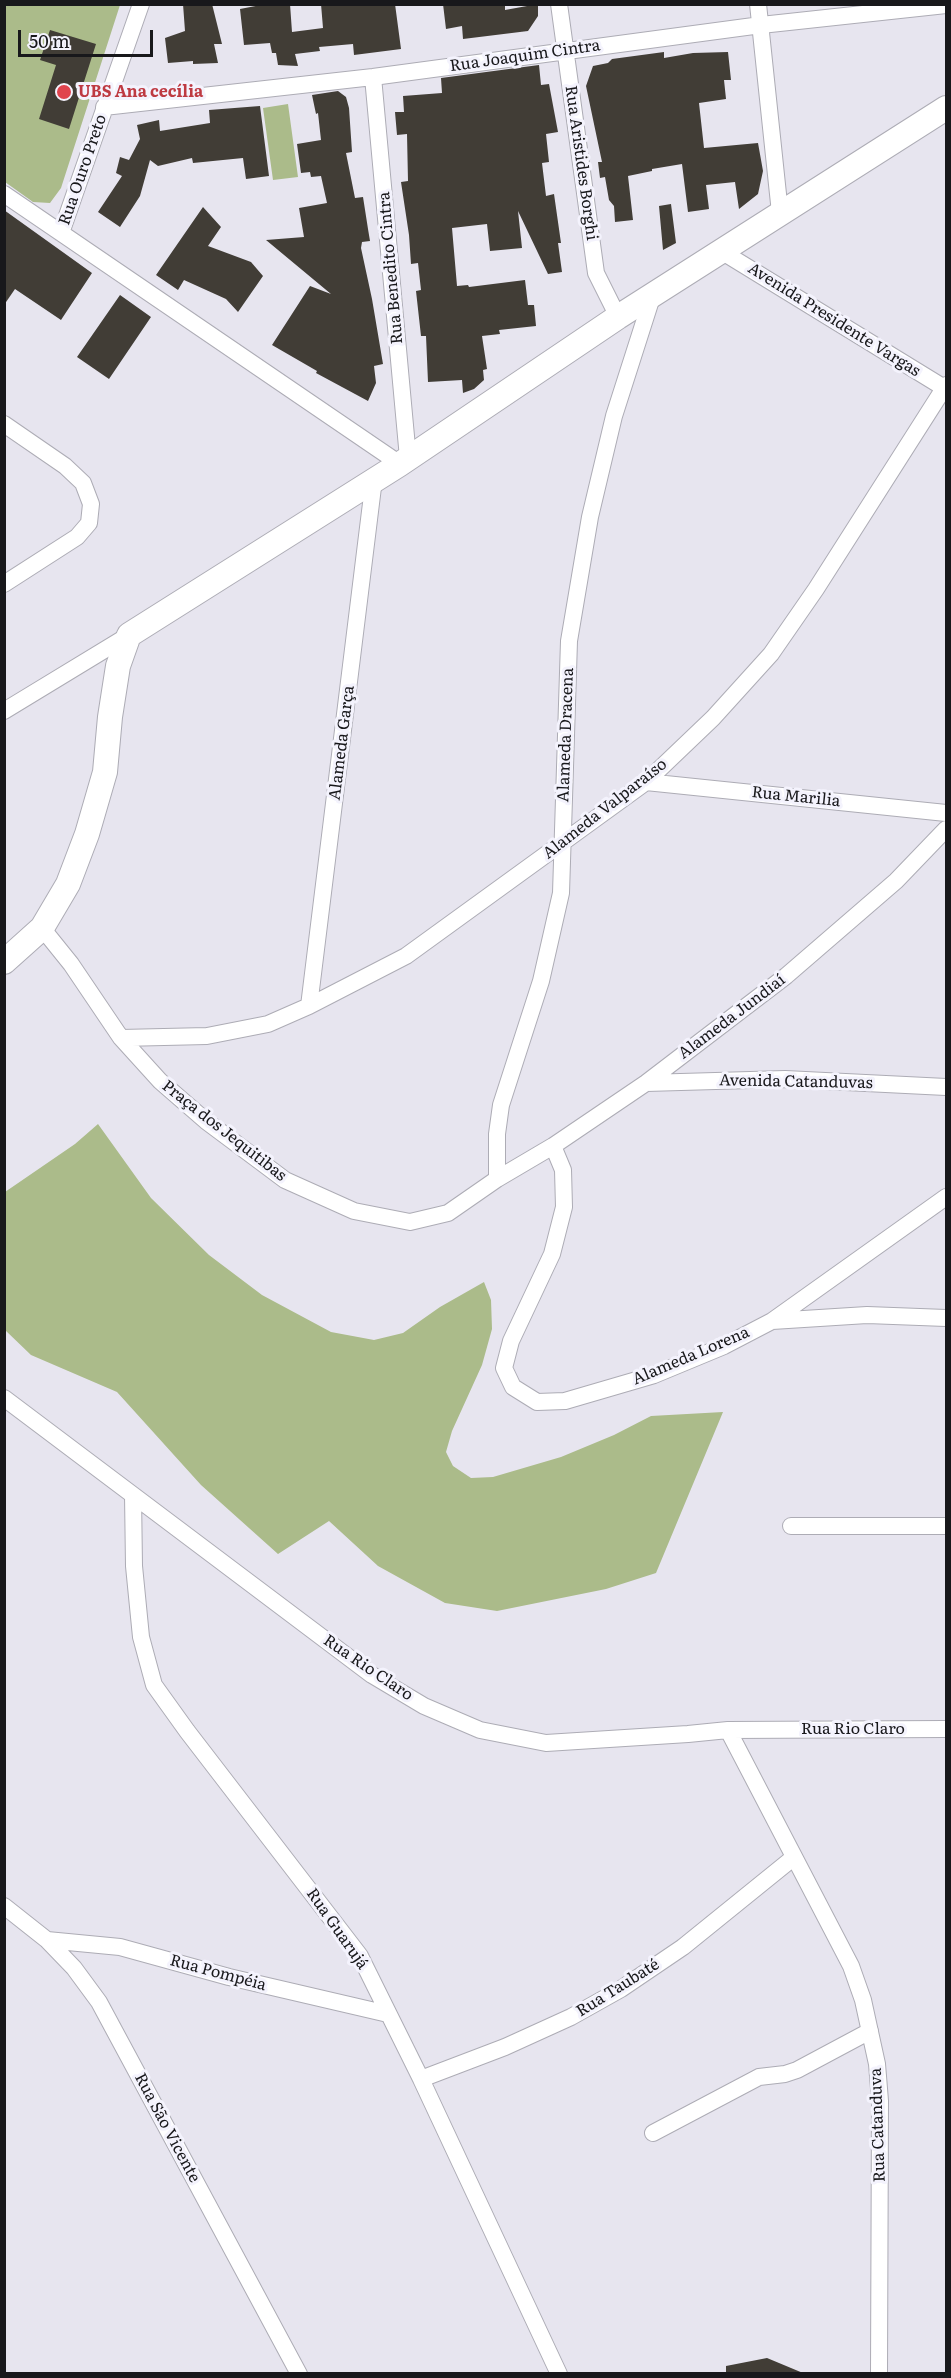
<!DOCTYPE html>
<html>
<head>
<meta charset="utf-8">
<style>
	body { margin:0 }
	#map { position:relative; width:951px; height:2378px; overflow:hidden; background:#e7e5ef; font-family:Literata,serif }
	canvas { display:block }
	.frame { position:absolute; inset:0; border:6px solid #18181b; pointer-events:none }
	.scale { position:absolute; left:18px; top:30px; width:135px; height:27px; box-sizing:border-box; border:3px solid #18181b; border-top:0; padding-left:8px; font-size:18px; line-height:21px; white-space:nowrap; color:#18181b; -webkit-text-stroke:4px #f4f3fd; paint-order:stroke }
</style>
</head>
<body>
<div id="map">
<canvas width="951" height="2378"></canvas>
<div class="frame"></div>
<div class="scale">50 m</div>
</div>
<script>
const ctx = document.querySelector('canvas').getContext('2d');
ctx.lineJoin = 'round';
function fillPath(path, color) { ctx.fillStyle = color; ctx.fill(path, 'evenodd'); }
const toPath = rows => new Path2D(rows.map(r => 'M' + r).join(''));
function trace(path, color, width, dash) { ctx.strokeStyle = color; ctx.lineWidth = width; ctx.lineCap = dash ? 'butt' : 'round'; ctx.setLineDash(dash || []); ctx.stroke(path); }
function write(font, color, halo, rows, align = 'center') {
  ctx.font = font + ' Literata,serif'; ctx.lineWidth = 6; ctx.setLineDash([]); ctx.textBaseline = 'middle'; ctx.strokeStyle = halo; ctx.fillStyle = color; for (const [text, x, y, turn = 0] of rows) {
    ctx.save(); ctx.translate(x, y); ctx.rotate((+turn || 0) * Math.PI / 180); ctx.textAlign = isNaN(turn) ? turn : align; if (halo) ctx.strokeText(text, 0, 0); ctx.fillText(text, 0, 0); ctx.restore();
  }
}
const green = toPath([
	[5,5,120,5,61,188,50,203,33,202,5,182],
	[288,104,298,177,273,180,263,108],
	[98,1124,151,1198,209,1255,262,1295,331,1332,374,1340,403,1333,440,1307,484,1282,491,1300,492,1329,482,1365,452,1431,446,1452,453,1466,471,1478,493,1477,561,1457,614,1435,651,1416,723,1412,656,1573,606,1589,497,1611,445,1603,378,1566,329,1521,278,1554,201,1485,117,1392,31,1355,5,1330,5,1192,75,1144]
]);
const building = toPath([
	[183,4,212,4,222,44,214,44,218,63,193,64,193,61,168,63,165,38,185,31],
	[266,4,290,4,292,32,323,28,321,4,395,4,401,49,354,55,353,44,319,47,320,51,295,54,298,66,278,65,276,53,272,53,270,43,244,45,240,9],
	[443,4,505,4,505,10,538,4,538,16,528,31,463,39,462,26,446,29],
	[50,30,96,44,69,129,39,119,56,65,40,60],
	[664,52,664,58,693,53,728,52,731,80,724,80,726,99,699,103,704,148,758,143,763,171,758,194,739,209,735,182,706,185,709,209,688,212,682,164,652,169,652,171,628,176,633,220,615,222,614,206,609,200,605,177,600,178,598,162,602,162,586,86,593,66,608,63,612,59],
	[539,65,541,85,549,84,558,132,546,134,549,162,542,163,546,196,554,194,561,243,558,243,562,272,548,274,518,211,522,248,490,251,487,224,452,228,457,286,468,285,469,287,525,280,528,305,534,305,536,326,499,330,500,334,482,336,487,369,483,370,484,380,474,389,463,393,462,380,428,382,426,336,421,336,416,291,421,290,418,263,411,264,409,235,401,182,408,181,407,134,397,135,395,112,404,112,403,96,442,93,441,78],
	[338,91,346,97,349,108,352,152,346,153,355,198,363,197,368,229,370,241,362,242,361,248,372,299,383,364,374,366,376,383,368,401,316,373,317,371,272,345,310,286,331,294,266,240,304,237,299,208,327,203,321,176,311,177,310,172,301,173,297,144,321,140,318,113,316,114,312,95],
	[260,106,269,176,246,179,243,158,193,163,192,158,158,166,150,160,140,196,120,227,98,212,122,176,116,173,120,157,129,160,140,139,137,125,159,120,160,131,210,123,209,110],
	[671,204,676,243,663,250,659,206],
	[203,207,221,227,208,246,251,262,263,276,238,312,226,299,184,280,178,290,156,275],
	[4,210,92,273,61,320,15,289,4,305],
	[120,295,151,317,109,379,77,357],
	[767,2358,803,2373,726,2373,726,2366]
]);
const minor = toPath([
	[559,4,596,273,618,317],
	[758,4,780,213],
	[373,77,408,458],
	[104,107,373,77,761,25,946,5],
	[4,194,400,464],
	[61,233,141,4],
	[721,251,946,389],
	[4,424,65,466,83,483,91,504,89,523,77,537,4,584],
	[4,711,129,635],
	[646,782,946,813],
	[42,928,71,964,121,1038,160,1081,206,1121,285,1180,354,1211,410,1222,448,1213,497,1179,553,1146,646,1083,786,976,896,881,946,829],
	[309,1006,374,479],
	[121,1038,207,1036,268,1024,309,1006,406,956,646,782,713,718,771,654,816,589,946,385],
	[646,1083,785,1079,946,1087],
	[553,1146,563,1170,564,1207,552,1254,511,1341,504,1368,513,1387,537,1402,565,1401,654,1375,724,1346,772,1321,946,1197],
	[497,1179,497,1134,501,1105,541,981,561,893,569,641,590,517,614,416,653,294],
	[772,1321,867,1315,946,1318],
	[4,1398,372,1675,424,1706,480,1730,546,1743,688,1734,728,1730,946,1729],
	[133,1495,134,1566,141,1637,154,1685,187,1731,360,1956,421,2079,559,2374],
	[791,1526,946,1526],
	[728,1730,851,1966,863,2000,877,2064,880,2101,879,2374],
	[4,1906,47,1940,74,1968,99,2002,299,2374],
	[47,1940,120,1947,229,1977,388,2014],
	[421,2079,505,2047,571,2017,621,1989,683,1947,793,1858],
	[653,2133,759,2077,785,2074,797,2070,870,2031]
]);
const secondary = toPath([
	[4,962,42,928,68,884,87,834,105,772,110,717,118,666,129,635,400,464,618,317,946,108]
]);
const markers = [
	[64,92,8,"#e0444e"]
];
const streetNames = [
	["Rua Joaquim Cintra",525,56,-8],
	["Rua Aristides Borghi",581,163,82],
	["Rua Ouro Preto",83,170,-71],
	["Rua Benedito Cintra",391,268,-95],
	["Avenida Presidente Vargas",834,320,32],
	["Alameda Dracena",566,735,-88],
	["Alameda Garça",342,743,-83],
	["Rua Marilia",796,797,6],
	["Alameda Valparaíso",605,809,-38],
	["Alameda Jundiaí",732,1017,-37],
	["Avenida Catanduvas",796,1082,1],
	["Praça dos Jequitibas",224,1131,38],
	["Alameda Lorena",691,1356,-23],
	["Rua Rio Claro",368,1668,34],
	["Rua Rio Claro",853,1729],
	["Rua Guarujá",337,1929,55],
	["Rua Pompéia",218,1973,15],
	["Rua Taubaté",618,1988,-32],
	["Rua Catanduva",878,2125,-92],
	["Rua São Vicente",167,2128,62]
];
const healthNames = [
	["UBS Ana cecília",78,92]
];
fillPath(green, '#abbb8a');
fillPath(building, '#413d36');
trace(minor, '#adacb5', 18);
trace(secondary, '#adacb5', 26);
trace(minor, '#fff', 16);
trace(secondary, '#fff', 24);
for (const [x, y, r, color] of markers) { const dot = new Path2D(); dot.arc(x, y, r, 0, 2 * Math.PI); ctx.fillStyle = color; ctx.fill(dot); trace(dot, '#f4f3fd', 2); }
write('16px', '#18181b', '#f4f3fd', streetNames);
write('bold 16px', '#be3a42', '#f4f3fd', healthNames, 'left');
</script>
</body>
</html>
